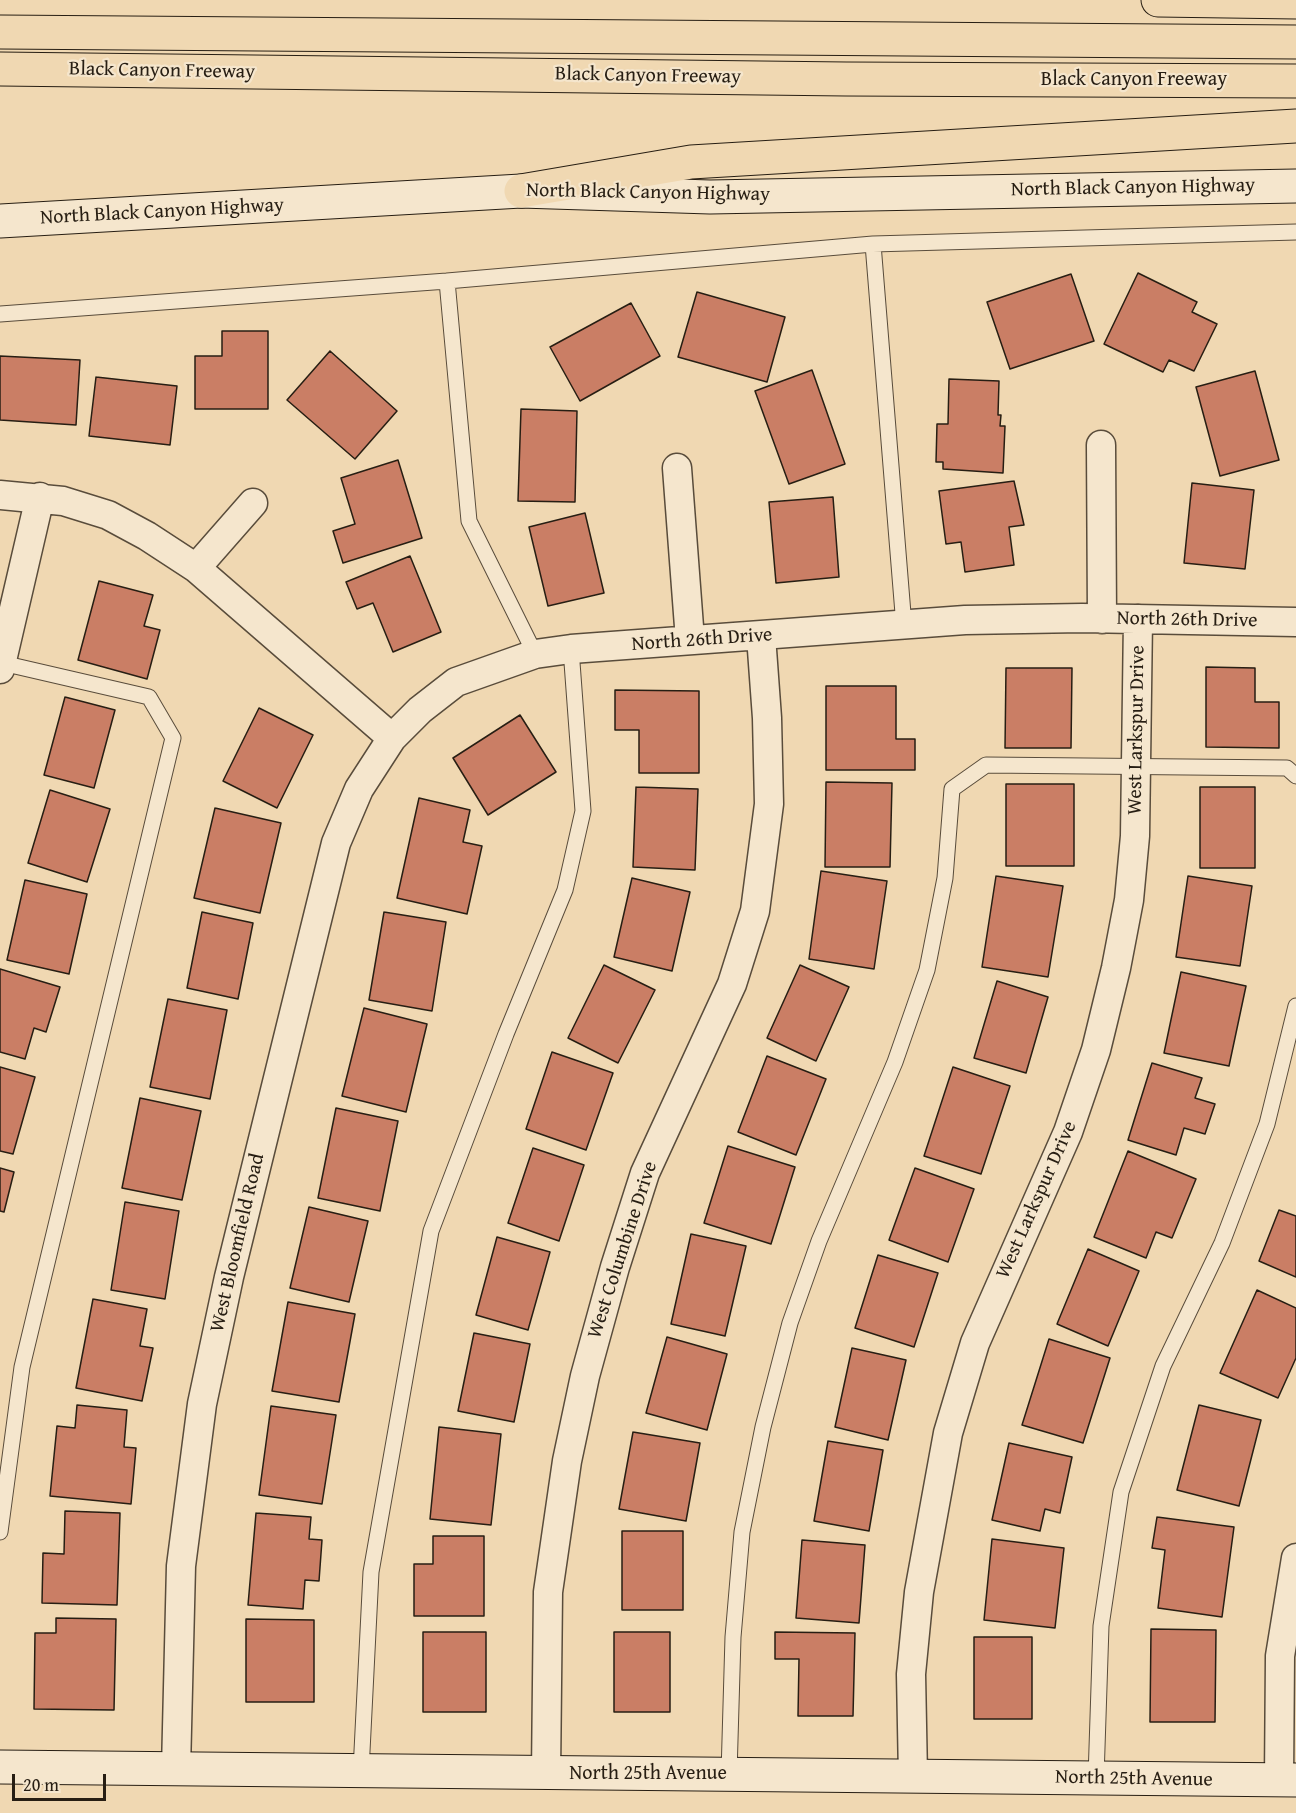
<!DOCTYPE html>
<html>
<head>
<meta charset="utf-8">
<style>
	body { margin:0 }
	#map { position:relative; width:1296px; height:1813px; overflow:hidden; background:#f0d8b2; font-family:"Gentium Book Plus",serif }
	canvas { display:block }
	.scale { position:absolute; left:12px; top:1774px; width:94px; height:27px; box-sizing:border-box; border:3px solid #271e13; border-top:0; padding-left:8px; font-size:18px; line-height:21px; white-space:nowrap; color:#271e13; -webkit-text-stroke:4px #f5e6cd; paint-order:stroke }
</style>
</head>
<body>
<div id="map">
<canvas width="1296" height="1813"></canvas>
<div class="scale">20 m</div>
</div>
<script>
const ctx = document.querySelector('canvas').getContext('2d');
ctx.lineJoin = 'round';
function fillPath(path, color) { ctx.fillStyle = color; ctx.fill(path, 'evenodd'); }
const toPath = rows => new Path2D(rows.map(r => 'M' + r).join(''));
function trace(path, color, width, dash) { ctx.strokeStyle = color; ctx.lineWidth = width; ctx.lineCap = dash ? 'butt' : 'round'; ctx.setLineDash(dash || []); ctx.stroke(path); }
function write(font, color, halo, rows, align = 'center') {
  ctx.font = font + ' "Gentium Book Plus",serif'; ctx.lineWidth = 4.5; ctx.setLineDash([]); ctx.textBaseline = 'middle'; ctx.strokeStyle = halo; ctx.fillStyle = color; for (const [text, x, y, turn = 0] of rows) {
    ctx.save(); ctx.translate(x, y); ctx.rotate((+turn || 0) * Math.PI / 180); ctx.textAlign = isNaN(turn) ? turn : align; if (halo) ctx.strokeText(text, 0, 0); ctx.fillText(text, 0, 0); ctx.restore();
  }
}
const building = toPath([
	[1138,273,1197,302,1192,312,1217,324,1194,371,1169,360,1163,372,1104,344,1138,273],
	[1071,274,1094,341,1010,369,987,302,1071,274],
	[697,292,785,317,767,382,678,357,697,292],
	[631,303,660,356,580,401,550,347,631,303],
	[222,331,268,331,268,409,195,409,195,356,222,356,222,331],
	[330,351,397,411,355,459,287,400,330,351],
	[0,356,80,360,76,425,0,420,0,356],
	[812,370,845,464,789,484,755,391,812,370],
	[1255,371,1279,460,1220,476,1196,387,1255,371],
	[96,377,177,386,170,445,89,436,96,377],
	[949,379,999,381,998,415,1001,415,1000,426,1005,426,1003,473,943,469,943,462,936,462,937,424,948,424,949,379],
	[521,409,577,411,575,502,518,501,521,409],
	[398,460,422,538,343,563,333,531,355,524,341,478,398,460],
	[1014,481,1024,525,1009,527,1014,565,965,572,961,542,946,544,939,491,1014,481],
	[1192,483,1254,490,1245,569,1184,563,1192,483],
	[833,497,839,577,776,583,769,502,833,497],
	[585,513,604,593,548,606,529,527,585,513],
	[410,556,441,632,393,652,373,603,357,609,346,582,410,556],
	[99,581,153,595,144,626,160,630,147,679,78,660,99,581],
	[1206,667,1255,668,1255,702,1279,702,1279,748,1206,747,1206,667],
	[1006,668,1072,668,1071,748,1005,748,1006,668],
	[826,686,896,686,896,739,915,739,915,770,826,770,826,686],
	[615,690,699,691,699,773,639,773,639,730,615,730,615,690],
	[65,697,115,710,94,788,44,775,65,697],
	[259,708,313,735,277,808,223,781,259,708],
	[520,715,556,772,488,815,453,758,520,715],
	[826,782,892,783,890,867,825,867,826,782],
	[1006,784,1074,784,1074,866,1006,866,1006,784],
	[636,787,698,789,695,870,633,867,636,787],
	[1200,787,1255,787,1255,868,1200,868,1200,787],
	[50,790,110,809,87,882,28,863,50,790],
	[419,798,470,810,463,842,482,846,467,914,397,898,419,798],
	[215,808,281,823,260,913,194,898,215,808],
	[821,871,887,881,874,969,809,959,821,871],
	[996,876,1063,886,1048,977,982,967,996,876],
	[1188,876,1252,886,1240,966,1176,957,1188,876],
	[632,878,690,892,672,971,614,957,632,878],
	[25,880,87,894,69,974,7,960,25,880],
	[202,912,253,923,238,999,187,988,202,912],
	[384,912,446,922,432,1011,369,1000,384,912],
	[604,965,655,990,618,1063,568,1038,604,965],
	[800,965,849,987,816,1061,767,1038,800,965],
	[0,969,60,987,46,1032,34,1028,25,1059,0,1052,0,969],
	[1181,972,1246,986,1229,1066,1164,1053,1181,972],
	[997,981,1048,997,1026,1073,974,1058,997,981],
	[168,999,227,1010,210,1099,150,1087,168,999],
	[364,1008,427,1024,406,1112,342,1096,364,1008],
	[552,1052,613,1073,586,1150,526,1129,552,1052],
	[767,1056,826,1079,796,1155,738,1132,767,1056],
	[1152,1063,1202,1078,1195,1098,1215,1104,1205,1134,1184,1128,1176,1155,1128,1140,1152,1063],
	[0,1067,35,1077,13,1154,0,1151,0,1067],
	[953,1067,1010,1086,981,1174,924,1156,953,1067],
	[140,1098,201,1111,182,1200,122,1188,140,1098],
	[336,1108,398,1121,380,1211,318,1198,336,1108],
	[728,1146,795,1167,771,1244,704,1223,728,1146],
	[533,1148,584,1165,559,1241,508,1223,533,1148],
	[1128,1151,1196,1179,1172,1238,1156,1232,1146,1258,1094,1237,1128,1151],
	[0,1168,14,1172,4,1212,0,1211,0,1168],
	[915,1168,974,1189,948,1262,889,1240,915,1168],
	[125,1202,179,1211,165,1299,111,1290,125,1202],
	[309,1207,368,1221,349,1302,290,1288,309,1207],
	[1279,1210,1296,1216,1296,1277,1259,1261,1279,1210],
	[691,1234,746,1246,725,1336,671,1324,691,1234],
	[497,1237,550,1252,528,1330,476,1315,497,1237],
	[1088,1249,1139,1271,1108,1346,1057,1324,1088,1249],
	[878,1255,938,1273,914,1347,855,1328,878,1255],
	[1257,1290,1296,1308,1296,1358,1278,1398,1220,1373,1257,1290],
	[93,1299,147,1309,140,1346,153,1348,142,1401,76,1388,93,1299],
	[288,1302,355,1314,339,1402,272,1391,288,1302],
	[474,1333,530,1344,514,1422,458,1411,474,1333],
	[667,1337,727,1354,707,1430,646,1413,667,1337],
	[1049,1339,1110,1358,1083,1443,1022,1425,1049,1339],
	[852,1348,906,1360,888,1440,835,1427,852,1348],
	[77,1405,127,1410,124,1447,136,1448,131,1504,50,1496,57,1426,75,1428,77,1405],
	[1199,1405,1261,1420,1239,1506,1177,1490,1199,1405],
	[271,1406,336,1415,322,1504,259,1495,271,1406],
	[439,1427,501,1434,491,1525,430,1519,439,1427],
	[633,1432,700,1443,686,1521,619,1509,633,1432],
	[828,1441,883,1450,869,1531,814,1521,828,1441],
	[1009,1443,1072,1457,1060,1513,1045,1509,1040,1531,992,1520,1009,1443],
	[65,1511,120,1513,117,1605,42,1603,43,1553,64,1554,65,1511],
	[256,1513,311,1517,309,1539,322,1540,319,1581,305,1580,303,1609,248,1605,256,1513],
	[1157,1517,1234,1527,1222,1617,1158,1608,1165,1550,1152,1548,1157,1517],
	[622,1531,683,1531,683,1610,622,1610,622,1531],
	[433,1536,484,1536,484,1616,414,1616,414,1564,433,1564,433,1536],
	[992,1539,1064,1548,1055,1628,984,1620,992,1539],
	[802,1540,865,1545,859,1623,796,1618,802,1540],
	[56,1618,116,1619,114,1710,34,1709,35,1633,56,1633,56,1618],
	[246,1619,314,1620,314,1702,246,1702,246,1619],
	[1151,1629,1216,1630,1215,1722,1150,1722,1151,1629],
	[423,1632,486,1632,486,1712,423,1712,423,1632],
	[614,1632,670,1632,670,1712,614,1712,614,1632],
	[775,1632,855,1633,853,1716,798,1716,799,1659,775,1659,775,1632],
	[974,1637,1032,1637,1032,1719,974,1719,974,1637]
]);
const lane = toPath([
	[873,244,904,626],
	[447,281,469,521,535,654],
	[0,314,447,281,873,244,1296,232],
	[0,1532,22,1367,173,738,149,697,2,663],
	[361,1771,371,1572,431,1231,506,1034,565,890,583,811,571,649],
	[729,1774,733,1637,742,1532,763,1427,790,1323,819,1241,895,1062,927,970,945,878,952,789,986,765,1287,768,1296,776],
	[1096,1778,1101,1626,1121,1492,1163,1366,1222,1243,1267,1124,1296,1006]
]);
const street = toPath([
	[1101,445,1102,619],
	[677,468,690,640],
	[0,495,63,501,108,515,147,536,196,568,392,738],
	[196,568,253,503],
	[0,669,40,497],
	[176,1769,181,1566,202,1404,229,1277,336,843,359,789,392,738,420,710,456,682,535,654,571,649,965,620,1082,618,1296,622],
	[546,1774,548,1592,567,1461,585,1376,615,1267,645,1173,732,984,755,911,769,804,767,718,761,636],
	[913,1777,911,1674,919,1592,948,1433,975,1343,1068,1132,1096,1050,1116,968,1129,900,1135,836,1138,619],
	[1279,1780,1280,1656,1296,1558]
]);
const secondary = toPath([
	[0,221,521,191,710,197,1296,186],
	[0,1767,1296,1780]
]);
const highway = toPath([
	[1158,0,1296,2],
	[0,32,1296,42],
	[0,69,846,79,1296,81],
	[521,191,691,162,1296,126]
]);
const streetNames = [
	["Black Canyon Freeway",162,71,1],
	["Black Canyon Freeway",648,76,1],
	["Black Canyon Freeway",1134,80],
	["North Black Canyon Highway",1133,188,-1],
	["North Black Canyon Highway",648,193,1],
	["North Black Canyon Highway",162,212,-3],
	["North 26th Drive",1187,620,1],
	["North 26th Drive",702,640,-4],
	["West Larkspur Drive",1137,730,-89],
	["West Larkspur Drive",1037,1200,-66],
	["West Bloomfield Road",238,1243,-77],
	["West Columbine Drive",623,1250,-72],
	["North 25th Avenue",648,1774],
	["North 25th Avenue",1134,1779,1]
];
fillPath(building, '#ca7e65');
trace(building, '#271e13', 1.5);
trace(lane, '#594c3b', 17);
trace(street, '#594c3b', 31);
trace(secondary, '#271e13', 35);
trace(highway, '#271e13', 35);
trace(lane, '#f5e6cd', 15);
trace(street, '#f5e6cd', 28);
trace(secondary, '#f5e6cd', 33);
trace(highway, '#f0d8b2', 33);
write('20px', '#271e13', '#f5e6cd', streetNames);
</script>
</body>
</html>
